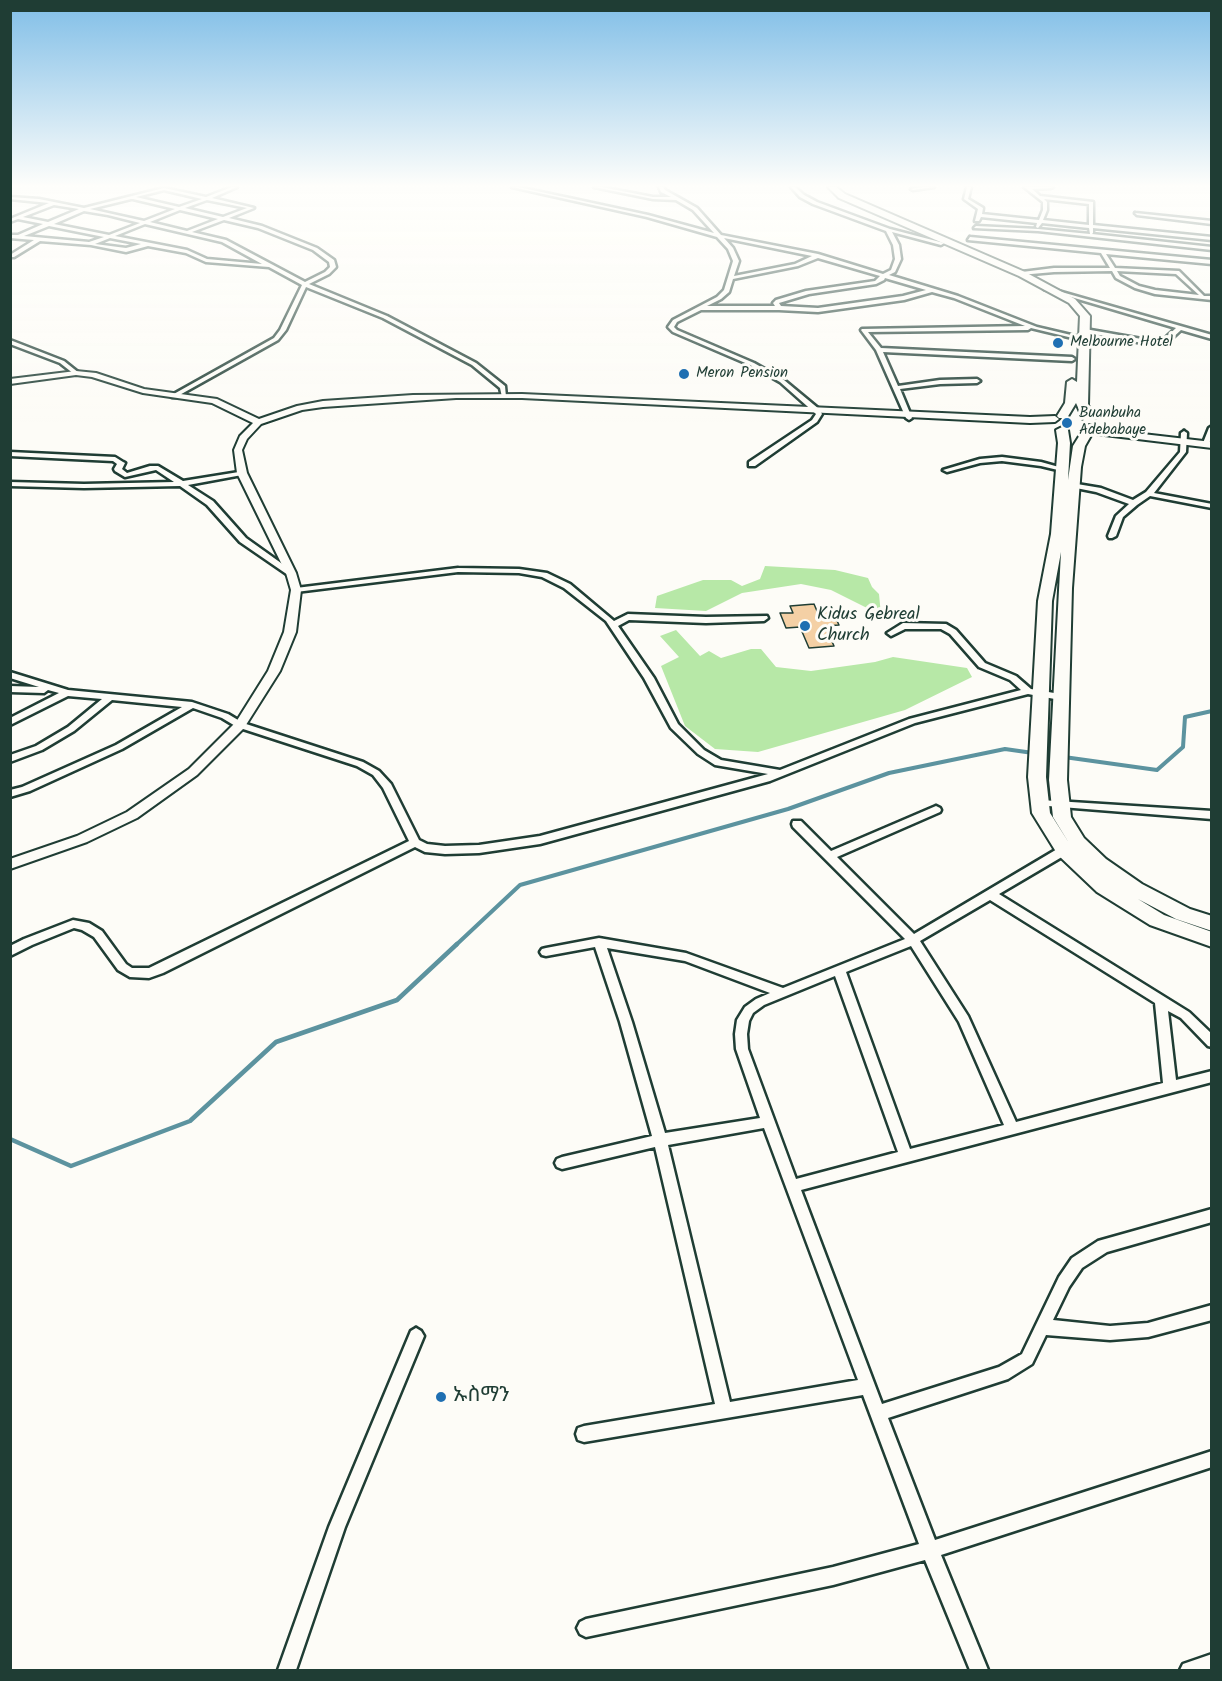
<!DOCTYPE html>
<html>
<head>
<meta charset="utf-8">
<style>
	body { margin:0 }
	#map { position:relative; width:1222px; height:1681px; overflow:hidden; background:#fdfcf7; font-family:Kalam,sans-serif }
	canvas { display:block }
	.frame { position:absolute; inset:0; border:12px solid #1f3d34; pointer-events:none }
</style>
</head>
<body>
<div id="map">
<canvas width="1222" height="1681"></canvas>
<div class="frame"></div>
</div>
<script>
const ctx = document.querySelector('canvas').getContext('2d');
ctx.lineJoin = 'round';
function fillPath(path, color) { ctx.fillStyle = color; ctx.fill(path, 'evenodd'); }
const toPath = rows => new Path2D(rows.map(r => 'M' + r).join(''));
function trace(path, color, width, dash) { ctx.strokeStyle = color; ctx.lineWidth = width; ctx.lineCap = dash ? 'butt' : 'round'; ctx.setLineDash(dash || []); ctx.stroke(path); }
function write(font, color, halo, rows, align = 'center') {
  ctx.font = font + ' Kalam,"Noto Sans Ethiopic",sans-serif'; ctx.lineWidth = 6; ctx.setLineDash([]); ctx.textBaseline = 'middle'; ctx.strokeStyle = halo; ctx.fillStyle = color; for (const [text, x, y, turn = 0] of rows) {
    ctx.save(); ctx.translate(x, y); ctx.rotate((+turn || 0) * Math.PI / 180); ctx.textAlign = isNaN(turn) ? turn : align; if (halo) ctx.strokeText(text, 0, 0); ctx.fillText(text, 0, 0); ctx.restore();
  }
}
const green = toPath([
	[765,566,835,570,868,578,872,587,879,594,881,615,831,590,801,584,742,593,706,611,655,608,657,596,703,580,731,580,742,586,760,579],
	[676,630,700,656,709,651,721,658,751,649,761,649,776,667,811,671,875,662,893,657,967,668,972,677,905,710,758,752,715,749,685,726,661,666,679,657,660,636]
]);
const streamFar1 = toPath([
	[1064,757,1157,770,1183,747,1185,717,1212,711],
	[456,945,520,885,788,809,889,773,1005,749,1033,753]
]);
const stream = toPath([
	[10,1139,71,1166,190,1121,276,1042,397,1000,457,944]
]);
const building = toPath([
	[814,604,817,611,832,610,839,625,825,626,834,646,809,648,800,627,786,628,780,613,793,613,790,606,814,604]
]);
const minor = toPath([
	[232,187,237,187,212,198,254,208,229,218,262,226,317,248,334,260,336,267,329,274,309,284,387,316,476,363,505,386,506,397,502,397,500,388,472,365,383,318,306,287,286,330,278,340,176,397,172,397,172,395,274,338,280,330,302,285,269,267,206,262,186,253,148,246,126,252,91,245,40,241,14,257,10,257,10,255,34,240,10,238,10,235,18,235,43,224,18,219,10,222,10,219,49,203,10,199,10,197,39,199,84,208,164,188,206,197,232,187],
	[164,190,202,199,179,207,136,197,164,190],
	[131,199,133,199,175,209,144,221,90,209,131,199],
	[207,200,247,208,223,217,185,208,207,200],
	[54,205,79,209,48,222,23,217,54,205],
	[180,210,218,219,187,231,150,222,180,210],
	[84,211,108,215,140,223,109,235,54,224,84,211],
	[224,220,258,228,313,250,329,262,330,267,325,272,305,282,226,240,192,232,224,220],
	[145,224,222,242,262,264,207,259,187,250,115,236,145,224],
	[49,226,104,237,89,242,24,236,49,226],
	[110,238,141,244,126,248,95,244,110,238],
	[512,187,518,187,648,215,714,233,693,210,676,200,653,199,594,187,601,187,653,197,671,197,661,192,659,187,663,187,665,190,697,208,721,235,818,254,883,274,891,270,895,259,893,245,886,231,813,204,800,197,791,187,795,187,804,195,817,202,890,229,944,243,941,245,892,232,899,245,901,259,895,272,889,275,958,296,1037,327,1088,339,1085,341,1031,328,1028,330,868,332,881,348,1072,357,1075,359,1072,361,883,352,898,386,940,380,977,379,980,381,977,383,940,384,900,389,912,418,909,420,906,418,876,350,861,330,862,329,1025,326,954,298,932,292,904,300,818,312,779,310,701,310,677,322,674,327,677,330,754,363,784,380,819,409,822,414,817,422,755,466,749,466,749,462,812,420,816,414,780,382,750,365,673,332,668,327,673,320,717,297,724,290,733,261,728,249,717,237,647,217,512,187],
	[724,238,812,256,795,264,734,276,739,261,733,248,724,238],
	[818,258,880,276,875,281,806,291,776,300,773,303,775,306,707,306,721,299,729,292,733,279,798,266,818,258],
	[885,278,926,290,903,296,818,308,781,306,779,303,809,294,876,284,884,280,885,278],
	[923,187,934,187,913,190,911,189,923,187],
	[967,187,971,187,968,199,983,208,982,214,1039,220,1043,210,1043,202,1024,187,1053,187,1051,188,1032,189,1040,196,1093,202,1093,225,1212,237,1212,240,1093,228,1093,233,1092,234,1212,247,1212,250,1038,231,974,228,976,226,1038,229,1090,234,1089,228,1042,223,1038,228,1036,227,1037,223,981,217,979,221,975,221,978,209,964,199,967,187],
	[1044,199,1089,204,1089,225,1043,220,1047,210,1047,202,1044,199],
	[1135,213,1212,221,1212,224,1137,215,1135,213],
	[970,237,1212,260,1212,264,1106,254,1115,268,1179,271,1204,296,1212,296,1212,300,1155,294,1135,288,1116,278,1112,271,1054,272,1020,275,1022,272,1054,268,1110,268,1101,253,968,240,970,237],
	[1117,271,1176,274,1199,295,1155,290,1139,286,1120,276,1117,271],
	[1044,287,1212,335,1212,339,1181,330,1168,342,1153,345,1083,332,1083,330,1085,329,1153,341,1164,339,1176,328,1044,289,1044,287],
	[10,340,64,361,79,373,74,374,60,363,10,344,10,340],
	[1212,426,1212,438,1209,443,1204,444,1203,443,1209,428,1212,426],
	[1184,431,1187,433,1186,452,1154,493,1212,504,1212,508,1150,496,1137,505,1123,517,1116,536,1112,538,1109,538,1108,536,1116,516,1129,504,1096,492,1071,487,1071,483,1101,488,1133,500,1146,492,1180,452,1181,433,1184,431],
	[10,452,115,457,123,462,125,463,122,469,127,473,150,466,158,466,183,481,245,471,245,475,242,475,188,485,213,501,246,538,295,573,294,575,288,575,240,542,207,505,180,486,84,488,10,486,10,482,84,484,174,482,156,470,125,477,115,471,114,469,117,464,113,461,10,456,10,452],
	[1002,457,1041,462,1066,469,1062,471,1041,466,1002,461,980,463,947,472,943,470,980,459,1002,457],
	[458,568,519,569,547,573,570,584,614,621,628,614,706,617,767,616,768,618,764,621,706,623,629,620,618,626,654,678,678,724,704,750,721,760,780,770,909,719,1021,690,1010,680,979,667,950,634,941,629,905,629,891,636,887,633,903,623,946,624,956,630,985,663,1016,676,1031,689,1060,694,1065,697,1060,700,1028,694,915,723,770,781,540,844,479,853,445,854,425,852,415,847,163,973,149,978,130,977,118,970,94,937,82,930,74,928,32,945,10,956,10,946,24,939,73,920,89,923,102,931,126,964,132,968,149,968,409,841,383,788,373,775,357,766,237,727,222,718,193,708,122,749,30,791,10,797,10,790,22,787,116,745,182,707,112,700,74,731,42,750,10,762,10,755,36,746,68,727,102,699,68,696,10,725,10,718,59,693,48,690,44,693,10,692,10,686,39,687,10,678,10,672,68,690,192,702,228,714,243,723,363,762,379,771,391,784,419,840,427,844,445,846,479,845,540,836,768,774,715,765,698,754,671,728,644,678,606,621,564,588,542,577,519,573,458,572,296,592,292,590,296,588,458,568],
	[1040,800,1212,811,1212,819,1036,805,1035,803,1040,800],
	[936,806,940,808,941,810,940,812,837,857,914,934,1064,845,1072,845,1073,848,1072,851,999,894,1189,1012,1212,1034,1212,1047,1208,1046,1181,1018,1168,1011,1176,1080,1212,1071,1212,1082,801,1190,882,1404,999,1367,1022,1354,1059,1277,1072,1258,1098,1241,1212,1209,1212,1222,1107,1252,1082,1268,1069,1287,1053,1320,1110,1326,1148,1323,1212,1305,1212,1320,1148,1337,1110,1340,1046,1335,1032,1364,1008,1379,888,1418,935,1540,1212,1451,1212,1467,941,1555,988,1670,970,1670,925,1560,833,1585,586,1637,580,1634,577,1628,580,1622,586,1619,833,1567,919,1544,863,1395,584,1442,578,1440,576,1434,578,1428,584,1426,715,1404,655,1147,562,1169,557,1167,555,1163,557,1159,562,1157,652,1136,620,1022,595,947,546,956,542,955,540,952,542,949,546,948,599,938,686,953,783,988,905,939,793,827,792,824,793,821,801,821,831,851,936,806],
	[990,900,1155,1003,1163,1083,1016,1122,968,1016,920,941,990,900],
	[911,946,959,1022,1004,1125,910,1149,846,972,911,946],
	[607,948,685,961,770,993,756,999,745,1007,737,1020,735,1034,736,1049,760,1118,665,1133,632,1022,607,948],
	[835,976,898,1152,796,1179,748,1049,747,1034,749,1021,753,1013,764,1005,835,976],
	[764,1128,858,1380,730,1402,668,1145,764,1128],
	[416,1328,421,1331,424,1336,345,1527,296,1670,278,1670,329,1527,411,1331,416,1328],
	[1212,1654,1212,1670,1180,1670,1183,1664,1212,1654]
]);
const tertiary = toPath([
	[76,371,96,373,144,389,217,399,259,419,297,406,323,401,413,395,522,394,1030,417,1055,416,1059,419,1055,422,1030,423,522,398,456,398,323,407,302,410,261,424,247,439,242,450,247,473,296,573,301,590,296,632,280,671,244,728,197,775,137,818,87,842,10,869,10,859,77,836,127,812,189,769,236,722,268,671,284,632,291,590,286,573,237,473,234,450,240,436,253,423,212,403,143,393,92,377,76,375,10,384,10,379,76,371],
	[1091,428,1212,442,1212,448,1088,433,1087,431,1091,428]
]);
const trunk = toPath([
	[828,187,836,187,845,194,1025,272,1075,299,1090,316,1088,405,1095,421,1093,423,1085,423,1076,403,1067,418,1059,418,1057,416,1065,403,1067,382,1072,379,1077,382,1080,316,1069,303,1019,276,839,198,828,187],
	[1062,427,1068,430,1070,443,1068,480,1073,446,1083,430,1087,429,1093,432,1085,446,1081,467,1072,588,1067,780,1071,817,1084,838,1106,859,1142,884,1190,909,1212,916,1212,931,1176,919,1138,899,1164,915,1212,932,1212,947,1150,925,1097,892,1058,855,1032,813,1028,777,1038,601,1051,534,1058,443,1056,430,1062,427],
	[1061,552,1049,780,1053,817,1069,843,1050,813,1046,777,1052,601,1061,552]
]);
const markers = [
	[1058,343,6,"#1f6fb2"],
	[684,374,6,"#1f6fb2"],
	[1067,423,6,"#1f6fb2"],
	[805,626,6,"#1f6fb2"],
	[441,1397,6,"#1f6fb2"]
];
const farPoinames = [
	["Melbourne Hotel",1070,343],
	["Meron Pension",696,374],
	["Buanbuha",1079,414],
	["Adebabaye",1079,431]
];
const poiNames = [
	["Kidus Gebreal",817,616],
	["Church",817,637]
];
const nearPoinames = [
	["ኡስማን",453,1397]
];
fillPath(green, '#b7e8a7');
trace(streamFar1, '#5c939f', 4);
trace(stream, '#5c939f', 4.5);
fillPath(building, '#f4d0a5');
trace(building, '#1f3d34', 1.5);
trace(minor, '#1f3d34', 5);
trace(tertiary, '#1f3d34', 4);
trace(trunk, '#1f3d34', 4);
fillPath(minor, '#fdfcf7');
fillPath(tertiary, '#fdfcf7');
fillPath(trunk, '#fdfcf7');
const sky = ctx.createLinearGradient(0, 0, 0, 422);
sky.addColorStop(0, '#80bee7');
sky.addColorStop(0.44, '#fefefb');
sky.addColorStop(1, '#fefefb00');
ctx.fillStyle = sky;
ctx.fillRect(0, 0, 1222, 422);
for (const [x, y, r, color] of markers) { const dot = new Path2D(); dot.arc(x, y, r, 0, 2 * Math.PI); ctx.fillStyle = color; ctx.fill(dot); trace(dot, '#fdfcf7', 2); }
write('15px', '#1f3d34', '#fdfcf7', farPoinames, 'left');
write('18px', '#1f3d34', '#fdfcf7', poiNames, 'left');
write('21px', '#1f3d34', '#fdfcf7', nearPoinames, 'left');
</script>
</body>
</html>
